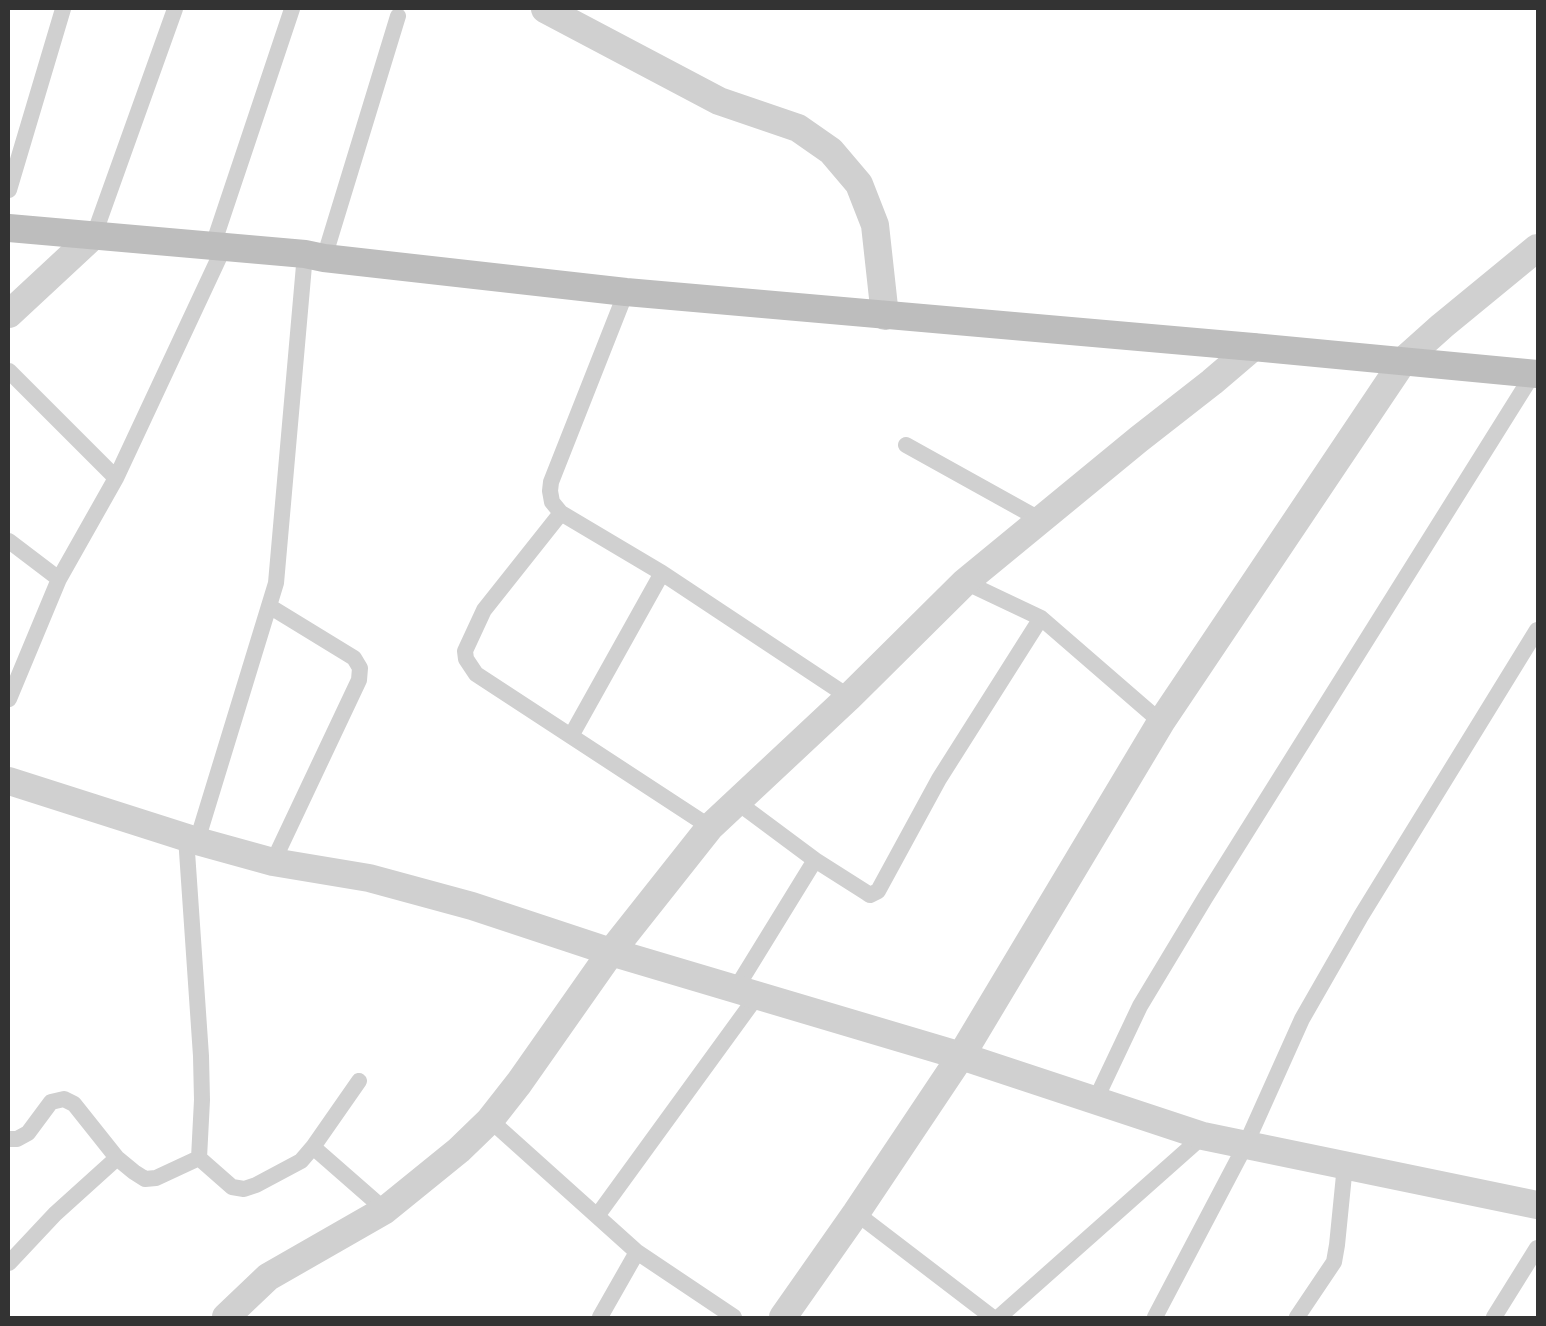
<!DOCTYPE html>
<html>
<head>
<meta charset="utf-8">
<style>
	body { margin:0 }
	#map { position:relative; width:1546px; height:1326px; overflow:hidden; background:#fff; font-family:Commissioner,sans-serif }
	canvas { display:block }
	.frame { position:absolute; inset:0; border:10px solid #333; pointer-events:none }
</style>
</head>
<body>
<div id="map">
<canvas width="1546" height="1326"></canvas>
<div class="frame"></div>
</div>
<script>
const ctx = document.querySelector('canvas').getContext('2d');
ctx.lineJoin = 'round';
const toPath = rows => new Path2D(rows.map(r => 'M' + r).join(''));
function trace(path, color, width, dash) { ctx.strokeStyle = color; ctx.lineWidth = width; ctx.lineCap = dash ? 'butt' : 'round'; ctx.setLineDash(dash || []); ctx.stroke(path); }
const lane = toPath([
	[9,190,63,9],
	[94,235,175,9],
	[213,245,292,9],
	[324,258,398,16],
	[626,292,551,482,550,491,552,502,561,513,662,573,849,697],
	[9,371,116,478],
	[906,445,1041,520],
	[561,513,484,610,465,651,466,659,476,674,710,827],
	[9,541,59,579],
	[965,582,1041,618,1161,722],
	[269,606,354,658,360,668,359,680,273,862],
	[9,699,59,579,116,478,224,247],
	[571,736,662,573],
	[737,802,815,860],
	[186,837,201,1056,202,1100,199,1158,232,1187,244,1189,256,1185,301,1161,313,1147,359,1081],
	[197,841,276,583,305,254],
	[735,990,815,860,867,893,870,895,878,891,939,779,1041,618],
	[1095,1101,1140,1006,1205,898,1533,374],
	[490,1120,637,1252,734,1317],
	[9,1139,17,1139,28,1133,51,1102,64,1099,74,1104,117,1158,134,1172,145,1179,156,1178,199,1158],
	[313,1147,385,1210],
	[856,1213,992,1317],
	[597,1216,757,996],
	[9,1263,55,1214,117,1158],
	[600,1317,637,1252],
	[999,1317,1203,1136],
	[1155,1317,1245,1146,1302,1019,1361,916,1537,630],
	[1297,1317,1334,1262,1337,1245,1345,1165],
	[1494,1317,1537,1248]
]);
const street = toPath([
	[545,9,719,101,798,128,831,151,859,184,875,225,885,316],
	[9,314,94,235],
	[9,781,197,841,273,862,369,878,472,906,611,952,961,1056,1203,1136,1537,1205],
	[226,1317,268,1277,385,1210,459,1150,490,1120,519,1083,611,952,710,827,849,697,965,582,1139,439,1212,382,1253,347],
	[783,1317,856,1213,961,1056,1161,722,1404,360,1442,326,1537,248]
]);
const secondary = toPath([
	[9,228,305,254,324,258,626,292,1253,347,1537,374]
]);
trace(lane, '#d0d0d0', 16);
trace(street, '#d0d0d0', 28);
trace(secondary, '#bdbdbd', 28);
</script>
</body>
</html>
